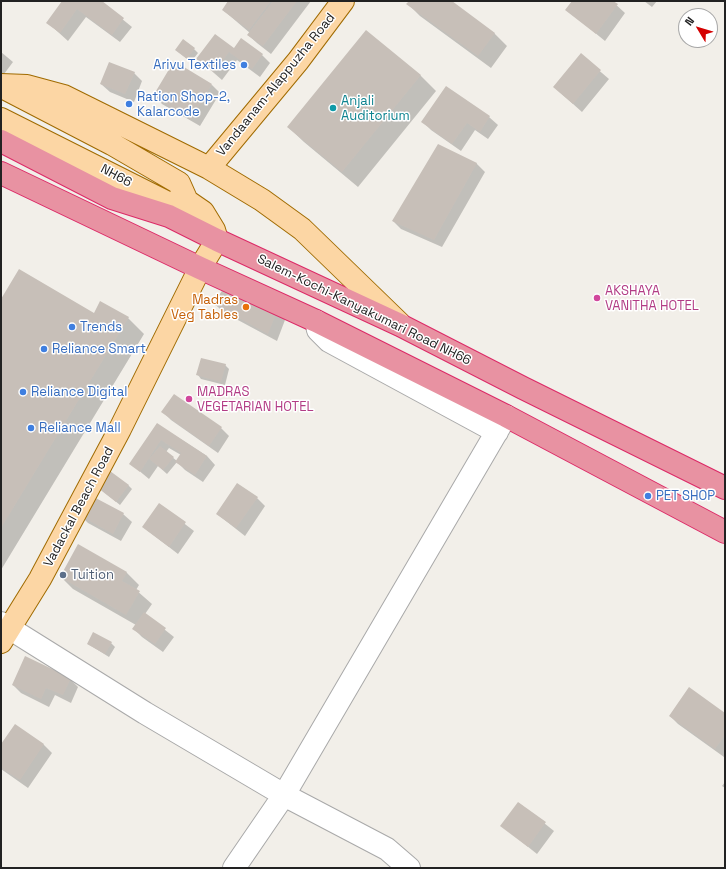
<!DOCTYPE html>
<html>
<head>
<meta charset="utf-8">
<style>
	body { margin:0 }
	#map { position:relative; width:726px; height:869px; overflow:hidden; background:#f2efe9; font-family:"Space Grotesk",sans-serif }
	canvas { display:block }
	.frame { position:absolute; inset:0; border:2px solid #222; pointer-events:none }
	.north { position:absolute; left:678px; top:8px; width:40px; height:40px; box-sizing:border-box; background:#fff; border:1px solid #a7a7a7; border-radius:50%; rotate:308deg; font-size:11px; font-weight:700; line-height:16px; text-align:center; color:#222 }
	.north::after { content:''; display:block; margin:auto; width:14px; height:18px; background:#d40000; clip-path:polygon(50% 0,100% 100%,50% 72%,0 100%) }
</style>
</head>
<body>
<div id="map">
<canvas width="726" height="869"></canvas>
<div class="frame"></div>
<div class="north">N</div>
</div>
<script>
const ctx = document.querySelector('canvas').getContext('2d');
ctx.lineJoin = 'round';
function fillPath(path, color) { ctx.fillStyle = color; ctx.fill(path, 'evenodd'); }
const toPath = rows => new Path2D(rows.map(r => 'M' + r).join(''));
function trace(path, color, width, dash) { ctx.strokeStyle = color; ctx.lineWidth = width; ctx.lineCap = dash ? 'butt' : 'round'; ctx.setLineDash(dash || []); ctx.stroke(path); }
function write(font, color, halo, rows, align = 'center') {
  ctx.font = font + ' "Space Grotesk",sans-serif'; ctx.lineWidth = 3; ctx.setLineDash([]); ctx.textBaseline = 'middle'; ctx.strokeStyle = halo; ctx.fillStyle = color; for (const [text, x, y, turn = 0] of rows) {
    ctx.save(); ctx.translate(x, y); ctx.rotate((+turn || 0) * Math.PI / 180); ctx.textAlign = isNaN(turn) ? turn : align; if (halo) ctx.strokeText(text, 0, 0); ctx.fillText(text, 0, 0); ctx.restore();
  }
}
const shadow = toPath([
	[64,1,100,1,132,27,120,42,86,17,68,41,48,23],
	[230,1,311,1,271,54,257,43,248,35,250,33,223,10],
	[410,1,450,1,494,33,507,46,491,68,420,16,408,4],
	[574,1,612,1,625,13,605,41,567,10],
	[644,1,657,1,652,7],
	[194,49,198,53,191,62,180,53],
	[234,49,262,55,270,63,260,77,237,60,222,80,198,59],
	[1,52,13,62,1,78],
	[581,55,609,79,582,112,554,87],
	[134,73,142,81,134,102,110,92,101,84],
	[420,75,436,91,358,187,304,142,288,127],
	[212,85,220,93,200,126,162,104,154,95],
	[489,117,498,125,488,139,475,130,461,151,431,130,423,122],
	[476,163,485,172,442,247,401,229,393,221],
	[1,301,94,315,128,318,144,334,1,570],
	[215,304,277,311,285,320,277,341,223,312],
	[225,365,229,369,225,385,201,379,198,375],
	[163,412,221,428,229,436,218,453,171,420],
	[157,424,207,456,215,465,203,482,185,470,177,462,167,474,158,466,149,479,131,464],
	[169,448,181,455,177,461,166,452],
	[128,485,132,489,120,505,99,488],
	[257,498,265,506,245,536,217,514],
	[160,505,194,531,178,554,143,527],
	[123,514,132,522,121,541,88,523,80,515],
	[79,546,127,573,139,585,136,590,152,604,145,614,174,637,163,652,142,637,134,629,136,625,73,589,61,577],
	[111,643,115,647,109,657,88,644],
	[70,679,78,687,71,703,55,695,49,707,21,693,13,685],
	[725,714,724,757,678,724,670,716],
	[15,725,44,745,52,753,28,788,1,769,1,746],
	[725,782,725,788,722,786],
	[519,803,554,831,537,854,502,826]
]);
const building = toPath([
	[62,1,102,1,124,18,112,35,77,9,60,33,46,23],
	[228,1,271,1,249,30,222,10],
	[273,1,297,1,263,46,247,35],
	[409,1,452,1,495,33,478,56,406,4],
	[572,1,613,1,618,4,596,34,565,10],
	[366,30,421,75,342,172,287,127],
	[215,34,234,48,241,38,263,54,252,69,229,52,214,72,196,59],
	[183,39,195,48,187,59,175,50],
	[581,53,601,70,573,104,553,87],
	[174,61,212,84,191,119,153,96],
	[109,62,135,72,125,94,100,84],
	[446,86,490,116,480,132,467,123,452,144,421,122],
	[438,144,477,163,434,240,392,221],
	[19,269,94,313,100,301,129,317,1,528,1,299],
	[228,282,277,311,268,334,213,304],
	[201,358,226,364,221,382,196,375],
	[174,394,222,427,209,446,161,412],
	[157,423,207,456,195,475,175,462,181,453,161,440,140,472,129,464],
	[160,446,174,457,163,470,149,459],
	[110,471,129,485,116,502,98,488],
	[237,483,258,497,236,528,216,514],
	[90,495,124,513,113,534,79,515],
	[159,503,186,522,169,547,142,527],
	[78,544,127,572,122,581,140,591,126,615,60,577],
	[144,612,166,628,155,644,132,629],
	[93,632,112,642,105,654,87,644],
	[25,656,71,678,63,695,46,688,41,699,12,685],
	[689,687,725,713,725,735,715,749,669,716],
	[15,724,44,744,20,780,1,768,1,744],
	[518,802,546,822,528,847,500,826]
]);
const minor = toPath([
	[316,321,318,330,329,341,497,432],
	[1,623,145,713,284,795,387,849,409,868],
	[234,868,284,795,506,416]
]);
const major = toPath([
	[1,85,27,86,64,96,209,168,262,200,302,229,399,323],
	[8,90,112,144,179,183,187,201],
	[1,119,168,203,187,201,203,212,214,230,217,240,200,268,120,429,40,579,1,642],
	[209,168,298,61,343,1]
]);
const highway = toPath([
	[1,141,112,198,169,216,217,240,400,325,523,388,725,488],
	[1,173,200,268,316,321,506,416,725,532]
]);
const markers = [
	[244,65,4,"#3f7fe0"],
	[129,104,4,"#3f7fe0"],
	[333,108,4,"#0f9aa8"],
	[597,298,4,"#d1479c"],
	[246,307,4,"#e8710a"],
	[72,327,4,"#3f7fe0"],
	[44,349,4,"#3f7fe0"],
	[23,392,4,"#3f7fe0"],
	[189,399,4,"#d1479c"],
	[31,428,4,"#3f7fe0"],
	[648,496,4,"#3f7fe0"],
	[63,575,4,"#5c6f8a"]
];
const shopNames = [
	["Arivu Textiles",236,65,"right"],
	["Ration Shop-2,",137,97],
	["Kalarcode",137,112],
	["Trends",80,327],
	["Reliance Smart",52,349],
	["Reliance Digital",31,392],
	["Reliance Mall",39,428],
	["PET SHOP",656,496]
];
const streetNames = [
	["Vandaanam-Alappuzha Road",276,85,-51],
	["NH66",116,176,28],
	["Salem-Kochi-Kanyakumari Road NH66",364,310,26],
	["Vadackal Beach Road",79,507,-62]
];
const cultureNames = [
	["Anjali",341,101],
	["Auditorium",341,116]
];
const hotelNames = [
	["AKSHAYA",605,291],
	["VANITHA HOTEL",605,306],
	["MADRAS",197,392],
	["VEGETARIAN HOTEL",197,407]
];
const foodNames = [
	["Madras",238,300],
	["Veg Tables",238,315]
];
const serviceNames = [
	["Tuition",71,575]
];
fillPath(shadow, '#0003');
fillPath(building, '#c7bfb8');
trace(minor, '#a9a9a9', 24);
trace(major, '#a06b00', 24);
trace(highway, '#dc2a67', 24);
trace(minor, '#fff', 22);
trace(major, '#fcd6a4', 22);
trace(highway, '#e892a2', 22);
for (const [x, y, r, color] of markers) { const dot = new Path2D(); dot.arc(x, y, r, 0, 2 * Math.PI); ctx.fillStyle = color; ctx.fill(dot); trace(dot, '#fff', 1.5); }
write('13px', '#366cbe', '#fff', shopNames, 'left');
write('13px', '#222', '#fff', streetNames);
write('13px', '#0d838f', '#fff', cultureNames, 'left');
write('13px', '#b23c85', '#fff', hotelNames, 'left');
write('13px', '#c56008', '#fff', foodNames, 'right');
write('13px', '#4e5e75', '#fff', serviceNames, 'left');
</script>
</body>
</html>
